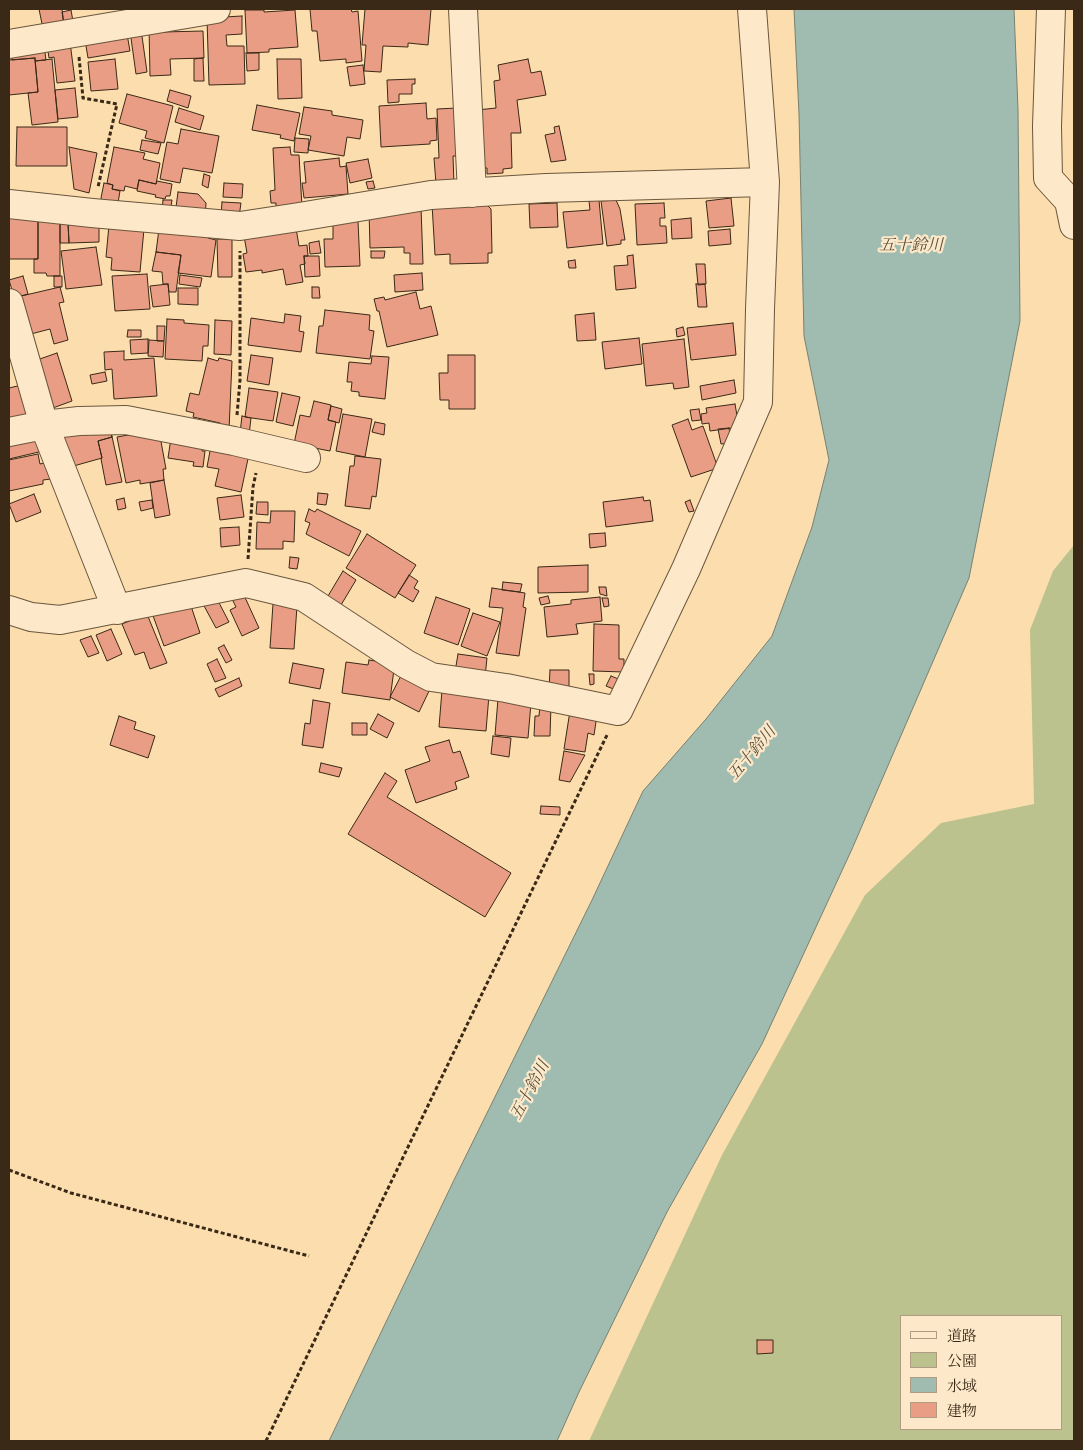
<!DOCTYPE html>
<html>
<head>
<meta charset="utf-8">
<style>
	body { margin:0 }
	#map { position:relative; width:1083px; height:1450px; overflow:hidden; background:#fcddae; font-family:"IM FELL DW Pica","Noto Serif JP",serif }
	canvas { display:block }
	.frame { position:absolute; inset:0; border:10px solid #3a2916; pointer-events:none }
	.legend { position:absolute; left:900px; top:1315px; width:162px; height:115px; box-sizing:border-box; background:#fde9ca; border:1px solid #af9c82; margin:0; padding:6px 9px; list-style:none; font-size:15px; color:#3a2916 }
	.legend li { display:flex; align-items:center; gap:10px; height:25px }
	.legend b { width:25px; border:1px solid #af9c82 }
</style>
</head>
<body>
<div id="map">
<canvas width="1083" height="1450"></canvas>
<div class="frame"></div>
<ul class="legend">
<li><b style="height:6px;background:#fde9ca"></b>道路</li>
<li><b style="height:14px;background:#bbc28d"></b>公園</li>
<li><b style="height:14px;background:#a0bbaf"></b>水域</li>
<li><b style="height:14px;background:#ea9d85"></b>建物</li>
</ul>
</div>
<script>
const ctx = document.querySelector('canvas').getContext('2d');
ctx.lineJoin = 'round';
function fillPath(path, color) { ctx.fillStyle = color; ctx.fill(path, 'evenodd'); }
const toPath = rows => new Path2D(rows.map(r => 'M' + r).join(''));
function trace(path, color, width, dash) { ctx.strokeStyle = color; ctx.lineWidth = width; ctx.lineCap = dash ? 'butt' : 'round'; ctx.setLineDash(dash || []); ctx.stroke(path); }
function write(font, color, halo, rows, align = 'center') {
  ctx.font = font + ' "IM FELL DW Pica","Noto Serif JP",serif'; ctx.lineWidth = 4.5; ctx.setLineDash([]); ctx.textBaseline = 'middle'; ctx.strokeStyle = halo; ctx.fillStyle = color; for (const [text, x, y, turn = 0] of rows) {
    ctx.save(); ctx.translate(x, y); ctx.rotate((+turn || 0) * Math.PI / 180); ctx.textAlign = isNaN(turn) ? turn : align; if (halo) ctx.strokeText(text, 0, 0); ctx.fillText(text, 0, 0); ctx.restore();
  }
}
const green = toPath([
	[1074,545,1074,1441,589,1441,722,1155,865,895,941,823,1034,804,1030,630,1053,571],
	[902,1316,1062,1316,1062,1429,902,1429]
]);
const water = toPath([
	[794,9,1014,9,1018,109,1020,321,969,578,852,849,762,1044,667,1212,579,1392,557,1441,329,1441,454,1180,592,900,643,791,706,719,772,636,812,527,829,460,804,336,799,114,794,9]
]);
const building = toPath([
	[39,9,62,9,64,25,43,29,39,9],
	[310,9,351,9,352,12,358,11,362,61,346,63,346,59,320,61,317,31,312,31,310,9],
	[365,9,431,9,428,45,408,43,408,47,383,46,381,72,364,71,366,45,362,45,365,9],
	[71,10,74,27,64,25,62,12,71,10],
	[245,10,264,10,264,12,295,10,298,47,269,49,269,52,247,53,245,10],
	[242,16,242,34,226,35,227,46,244,46,245,84,209,85,207,18,242,16],
	[149,26,163,26,163,32,203,31,204,58,170,59,171,75,150,76,149,26],
	[141,29,147,72,136,74,130,31,141,29],
	[127,34,130,51,88,58,85,40,127,34],
	[70,42,75,81,57,83,54,57,49,58,47,45,70,42],
	[44,45,46,60,35,61,35,58,12,60,11,49,44,45],
	[246,53,259,53,259,70,247,71,246,53],
	[35,58,38,92,9,95,9,60,35,58],
	[203,58,204,81,194,81,194,59,203,58],
	[52,59,58,122,32,125,28,93,38,92,35,61,52,59],
	[115,59,118,89,91,91,88,62,115,59],
	[277,59,301,59,302,98,278,99,277,59],
	[528,59,531,73,541,71,546,95,517,100,521,133,511,133,512,168,503,169,503,173,487,174,487,168,480,168,477,110,496,108,494,81,500,80,498,65,528,59],
	[363,65,365,84,350,86,347,67,363,65],
	[415,79,415,84,412,84,412,94,399,94,399,102,388,103,387,80,415,79],
	[75,88,78,117,58,119,55,90,75,88],
	[170,90,191,96,188,108,167,101,170,90],
	[127,94,173,106,164,143,145,138,147,131,119,123,127,94],
	[426,103,427,119,436,118,437,140,430,141,430,144,381,147,379,106,426,103],
	[257,105,300,113,294,141,280,138,281,135,252,130,257,105],
	[304,107,332,111,332,115,363,120,360,139,347,137,344,156,308,150,311,136,299,134,304,107],
	[179,108,204,116,200,130,175,122,179,108],
	[457,108,460,156,453,156,454,184,436,184,434,158,439,158,437,109,457,108],
	[559,126,566,160,551,162,545,135,555,133,554,127,559,126],
	[17,127,67,127,67,166,16,166,17,127],
	[181,129,219,136,212,173,183,168,180,183,160,179,167,142,178,144,181,129],
	[295,138,309,139,308,153,294,152,295,138],
	[142,140,161,143,158,154,140,150,142,140],
	[69,147,97,153,89,193,74,189,69,147],
	[114,147,145,153,143,159,160,163,156,184,139,180,137,189,125,186,124,191,112,189,113,185,107,183,114,147],
	[290,147,291,155,299,155,302,207,276,208,276,203,271,203,270,191,275,190,273,148,290,147],
	[339,158,340,167,346,166,348,194,304,198,302,183,306,183,304,162,339,158],
	[368,159,372,178,350,183,346,163,368,159],
	[204,174,210,176,208,188,202,185,204,174],
	[139,180,156,184,157,181,172,184,170,196,166,196,165,199,155,197,156,195,137,191,139,180],
	[373,181,375,188,368,189,366,182,373,181],
	[104,183,113,185,112,189,120,191,117,209,104,207,101,198,104,183],
	[224,183,243,184,242,198,223,197,224,183],
	[178,192,198,194,206,203,205,219,175,215,178,192],
	[731,198,734,226,709,228,706,201,731,198],
	[163,200,172,200,170,213,162,212,163,200],
	[599,200,603,244,567,248,563,212,590,210,589,201,599,200],
	[616,200,620,209,625,240,621,240,621,244,607,246,601,201,616,200],
	[222,202,241,203,239,217,221,215,222,202],
	[484,202,491,209,492,253,488,253,488,263,450,264,450,254,435,255,432,204,484,202],
	[557,203,558,227,530,228,529,204,557,203],
	[664,203,665,218,660,218,660,226,666,226,667,243,637,245,635,204,664,203],
	[421,207,423,264,410,264,410,253,404,253,404,247,370,248,369,210,421,207],
	[9,214,38,214,38,259,9,259,9,214],
	[38,218,60,218,60,276,47,276,46,273,34,273,34,259,38,259,38,218],
	[691,218,692,238,672,239,671,220,691,218],
	[333,221,358,221,360,266,325,267,324,239,333,239,333,221],
	[99,222,99,242,69,243,68,223,99,222],
	[60,223,68,223,69,243,60,243,60,223],
	[109,225,144,229,140,272,111,270,112,258,106,257,109,225],
	[296,228,299,246,307,245,308,256,304,256,305,264,300,265,303,282,286,285,283,269,262,273,262,270,246,272,243,254,247,253,244,236,296,228],
	[159,229,208,235,208,238,216,240,211,277,178,273,181,255,156,252,159,229],
	[730,229,731,244,709,246,708,231,730,229],
	[217,239,232,239,232,277,218,277,217,239],
	[319,241,321,253,310,254,309,243,319,241],
	[96,247,102,285,66,289,61,251,96,247],
	[371,251,385,251,384,258,371,258,371,251],
	[156,252,181,255,176,292,169,292,168,284,163,284,162,272,152,271,156,252],
	[633,255,636,288,616,290,614,266,628,265,627,256,633,255],
	[304,256,319,256,320,276,305,277,304,256],
	[575,260,576,268,569,268,568,261,575,260],
	[696,264,705,264,706,284,698,285,696,264],
	[422,273,423,290,395,292,394,275,422,273],
	[147,274,150,309,115,311,112,276,147,274],
	[180,275,202,278,200,287,179,284,180,275],
	[23,276,28,294,17,297,15,300,9,280,23,276],
	[54,276,62,276,62,287,54,287,54,276],
	[168,284,170,305,153,307,150,286,168,284],
	[696,284,705,284,707,307,698,307,696,284],
	[60,287,64,302,59,303,68,340,54,344,50,329,27,335,17,297,60,287],
	[312,287,319,287,320,298,312,298,312,287],
	[178,288,198,288,198,305,178,304,178,288],
	[416,292,420,309,431,306,438,335,387,347,379,311,377,311,374,299,384,297,385,300,416,292],
	[325,310,370,315,369,330,374,331,370,359,316,353,319,326,323,326,325,310],
	[594,313,596,340,577,341,575,315,594,313],
	[285,314,301,316,299,331,304,332,301,352,248,345,251,318,284,323,285,314],
	[167,319,184,320,184,323,209,325,208,346,203,346,202,361,165,359,167,319],
	[215,320,232,321,231,355,214,354,215,320],
	[733,323,736,355,691,360,687,328,733,323],
	[157,326,165,326,164,341,157,341,157,326],
	[683,327,685,335,677,337,676,329,683,327],
	[128,330,141,330,141,337,127,337,128,330],
	[639,338,642,364,605,369,602,342,639,338],
	[148,339,148,353,131,354,130,340,148,339],
	[684,339,689,387,674,389,673,383,646,386,642,344,684,339],
	[149,340,164,341,163,357,148,356,149,340],
	[124,351,124,360,154,358,157,396,114,399,112,369,105,370,104,352,124,351],
	[57,353,72,401,50,409,34,361,57,353],
	[251,355,273,358,269,385,247,381,251,355],
	[448,355,475,355,475,409,449,409,449,400,440,400,439,373,448,373,448,355],
	[372,356,389,357,385,399,359,396,359,392,351,391,352,382,347,382,349,362,371,364,372,356],
	[208,358,218,361,219,358,232,361,229,430,219,429,220,423,193,417,194,413,186,411,190,393,199,395,208,358],
	[105,372,107,381,92,384,90,375,105,372],
	[734,380,736,393,702,400,700,386,734,380],
	[26,384,32,418,9,423,9,388,26,384],
	[249,388,278,392,273,421,245,417,249,388],
	[282,393,300,397,293,426,276,422,282,393],
	[314,401,331,405,328,420,336,422,330,451,294,444,300,415,310,417,314,401],
	[735,404,739,427,710,431,709,423,702,424,701,414,707,413,706,408,735,404],
	[331,406,342,409,339,423,328,420,331,406],
	[699,409,701,420,692,421,690,410,699,409],
	[343,414,372,419,365,457,336,451,343,414],
	[242,416,251,418,249,435,240,433,242,416],
	[688,419,692,430,703,426,718,468,691,477,672,425,688,419],
	[375,422,385,424,384,435,372,432,375,422],
	[109,425,112,437,98,441,102,458,70,467,55,431,109,425],
	[729,428,731,443,721,444,718,429,729,428],
	[39,432,43,451,9,459,9,439,39,432],
	[110,432,111,432,122,482,106,485,101,459,102,458,98,441,112,437,110,432],
	[145,432,160,436,166,469,163,469,164,480,140,484,140,480,126,483,117,437,145,432],
	[171,438,203,443,202,451,205,451,203,467,193,466,194,462,168,458,171,438],
	[211,446,249,454,241,492,215,486,219,469,207,467,211,446],
	[38,454,40,464,48,462,51,479,43,480,43,484,9,491,9,460,38,454],
	[355,456,381,459,376,497,372,496,370,509,345,506,350,466,354,466,355,456],
	[164,480,170,515,155,518,150,483,164,480],
	[318,493,328,494,326,505,317,504,318,493],
	[34,494,41,512,16,522,9,504,34,494],
	[241,495,244,517,220,520,217,498,241,495],
	[643,497,644,501,650,500,653,521,606,527,603,502,643,497],
	[124,498,126,508,118,510,116,500,124,498],
	[152,500,153,508,141,511,139,502,152,500],
	[690,500,694,511,689,512,685,502,690,500],
	[257,502,268,502,268,515,256,514,257,502],
	[309,509,315,512,317,509,361,531,349,556,306,534,310,523,305,521,309,509],
	[271,511,295,511,294,542,283,541,283,549,256,549,257,522,270,523,271,511],
	[239,527,240,545,221,547,220,528,239,527],
	[605,533,606,546,590,548,589,534,605,533],
	[367,534,416,565,395,598,346,568,367,534],
	[290,557,299,558,297,569,289,568,290,557],
	[588,565,588,592,538,593,538,567,588,565],
	[343,571,356,580,341,605,328,596,343,571],
	[409,575,418,581,414,588,419,591,413,602,398,593,409,575],
	[503,582,522,584,520,592,502,590,503,582],
	[599,587,606,587,607,596,600,594,599,587],
	[492,588,525,593,523,607,526,608,519,656,496,653,503,608,489,607,492,588],
	[243,593,259,628,242,636,230,610,236,607,232,599,243,593],
	[548,596,550,603,541,605,539,598,548,596],
	[216,597,229,622,216,628,203,604,216,597],
	[436,597,470,609,458,645,424,633,436,597],
	[600,597,602,621,576,624,578,634,547,637,544,607,571,604,571,600,600,597],
	[602,598,608,598,609,606,604,607,602,598],
	[190,603,200,633,164,646,152,613,190,603],
	[273,604,297,606,294,649,270,648,273,604],
	[473,613,500,622,487,656,461,646,473,613],
	[147,614,167,663,150,669,144,652,135,655,122,624,147,614],
	[594,624,619,625,619,659,624,659,624,672,593,671,594,624],
	[111,629,122,654,107,661,96,635,111,629],
	[91,636,99,653,88,657,80,640,91,636],
	[224,645,232,660,226,663,218,648,224,645],
	[458,654,487,658,485,677,455,672,458,654],
	[217,659,226,678,215,682,207,664,217,659],
	[369,660,387,663,386,668,394,669,390,700,342,693,346,662,368,665,369,660],
	[293,663,324,669,320,689,289,683,293,663],
	[550,670,569,670,569,689,549,689,550,670],
	[403,672,430,689,419,712,390,697,403,672],
	[589,674,594,674,594,684,590,685,589,674],
	[611,676,621,680,616,690,606,686,611,676],
	[239,678,242,686,219,697,215,689,239,678],
	[442,690,489,695,486,731,439,727,442,690],
	[498,699,531,703,528,738,495,735,498,699],
	[313,700,330,703,323,748,302,745,305,723,310,724,313,700],
	[540,705,551,705,550,736,534,736,535,716,539,716,540,705],
	[570,711,597,715,594,735,588,733,585,752,564,749,570,711],
	[378,714,394,723,387,738,370,729,378,714],
	[119,716,136,722,134,729,155,736,148,758,110,745,119,716],
	[352,723,367,723,367,735,352,735,352,723],
	[493,736,511,738,509,757,491,754,493,736],
	[449,740,453,753,460,751,469,777,455,782,457,789,416,803,405,770,430,761,425,747,449,740],
	[564,751,585,755,570,782,559,780,564,751],
	[321,763,342,768,339,777,319,772,321,763],
	[385,773,397,781,387,797,511,873,485,917,348,834,385,773],
	[541,806,560,807,560,815,540,814,541,806],
	[757,1340,773,1340,773,1353,757,1354,757,1340]
]);
const path = toPath([
	[79,57,83,98,117,104,98,187],
	[237,415,240,380,240,251],
	[248,559,253,487,256,473],
	[9,1170,71,1193,309,1256],
	[266,1441,607,735]
]);
const minor = toPath([
	[463,9,472,193],
	[1051,9,1047,126,1048,178,1069,201,1074,225],
	[9,44,216,9],
	[9,204,92,213,240,226,299,217,431,195,546,188,765,182],
	[9,303,44,425,117,610],
	[9,432,44,425,79,421,126,420,234,441,306,458],
	[9,610,31,617,60,620,246,583,304,597,406,664,431,677,506,688,618,711,686,569,758,402,760,309,765,182,752,9]
]);
const waterNames = [
	["五十鈴川",911,247],
	["五十鈴川",753,754,-50],
	["五十鈴川",531,1091,-62]
];
fillPath(green, '#bbc28d');
fillPath(water, '#a0bbaf');
trace(water, '#778172', 1);
fillPath(building, '#ea9d85');
trace(building, '#3a2916', 1);
trace(minor, '#6a563c', 30);
trace(path, '#3a2916', 3, [4, 2.5]);
trace(minor, '#fde9ca', 28);
write('italic 16px', '#544e3c', '#fde9ca', waterNames);
</script>
</body>
</html>
